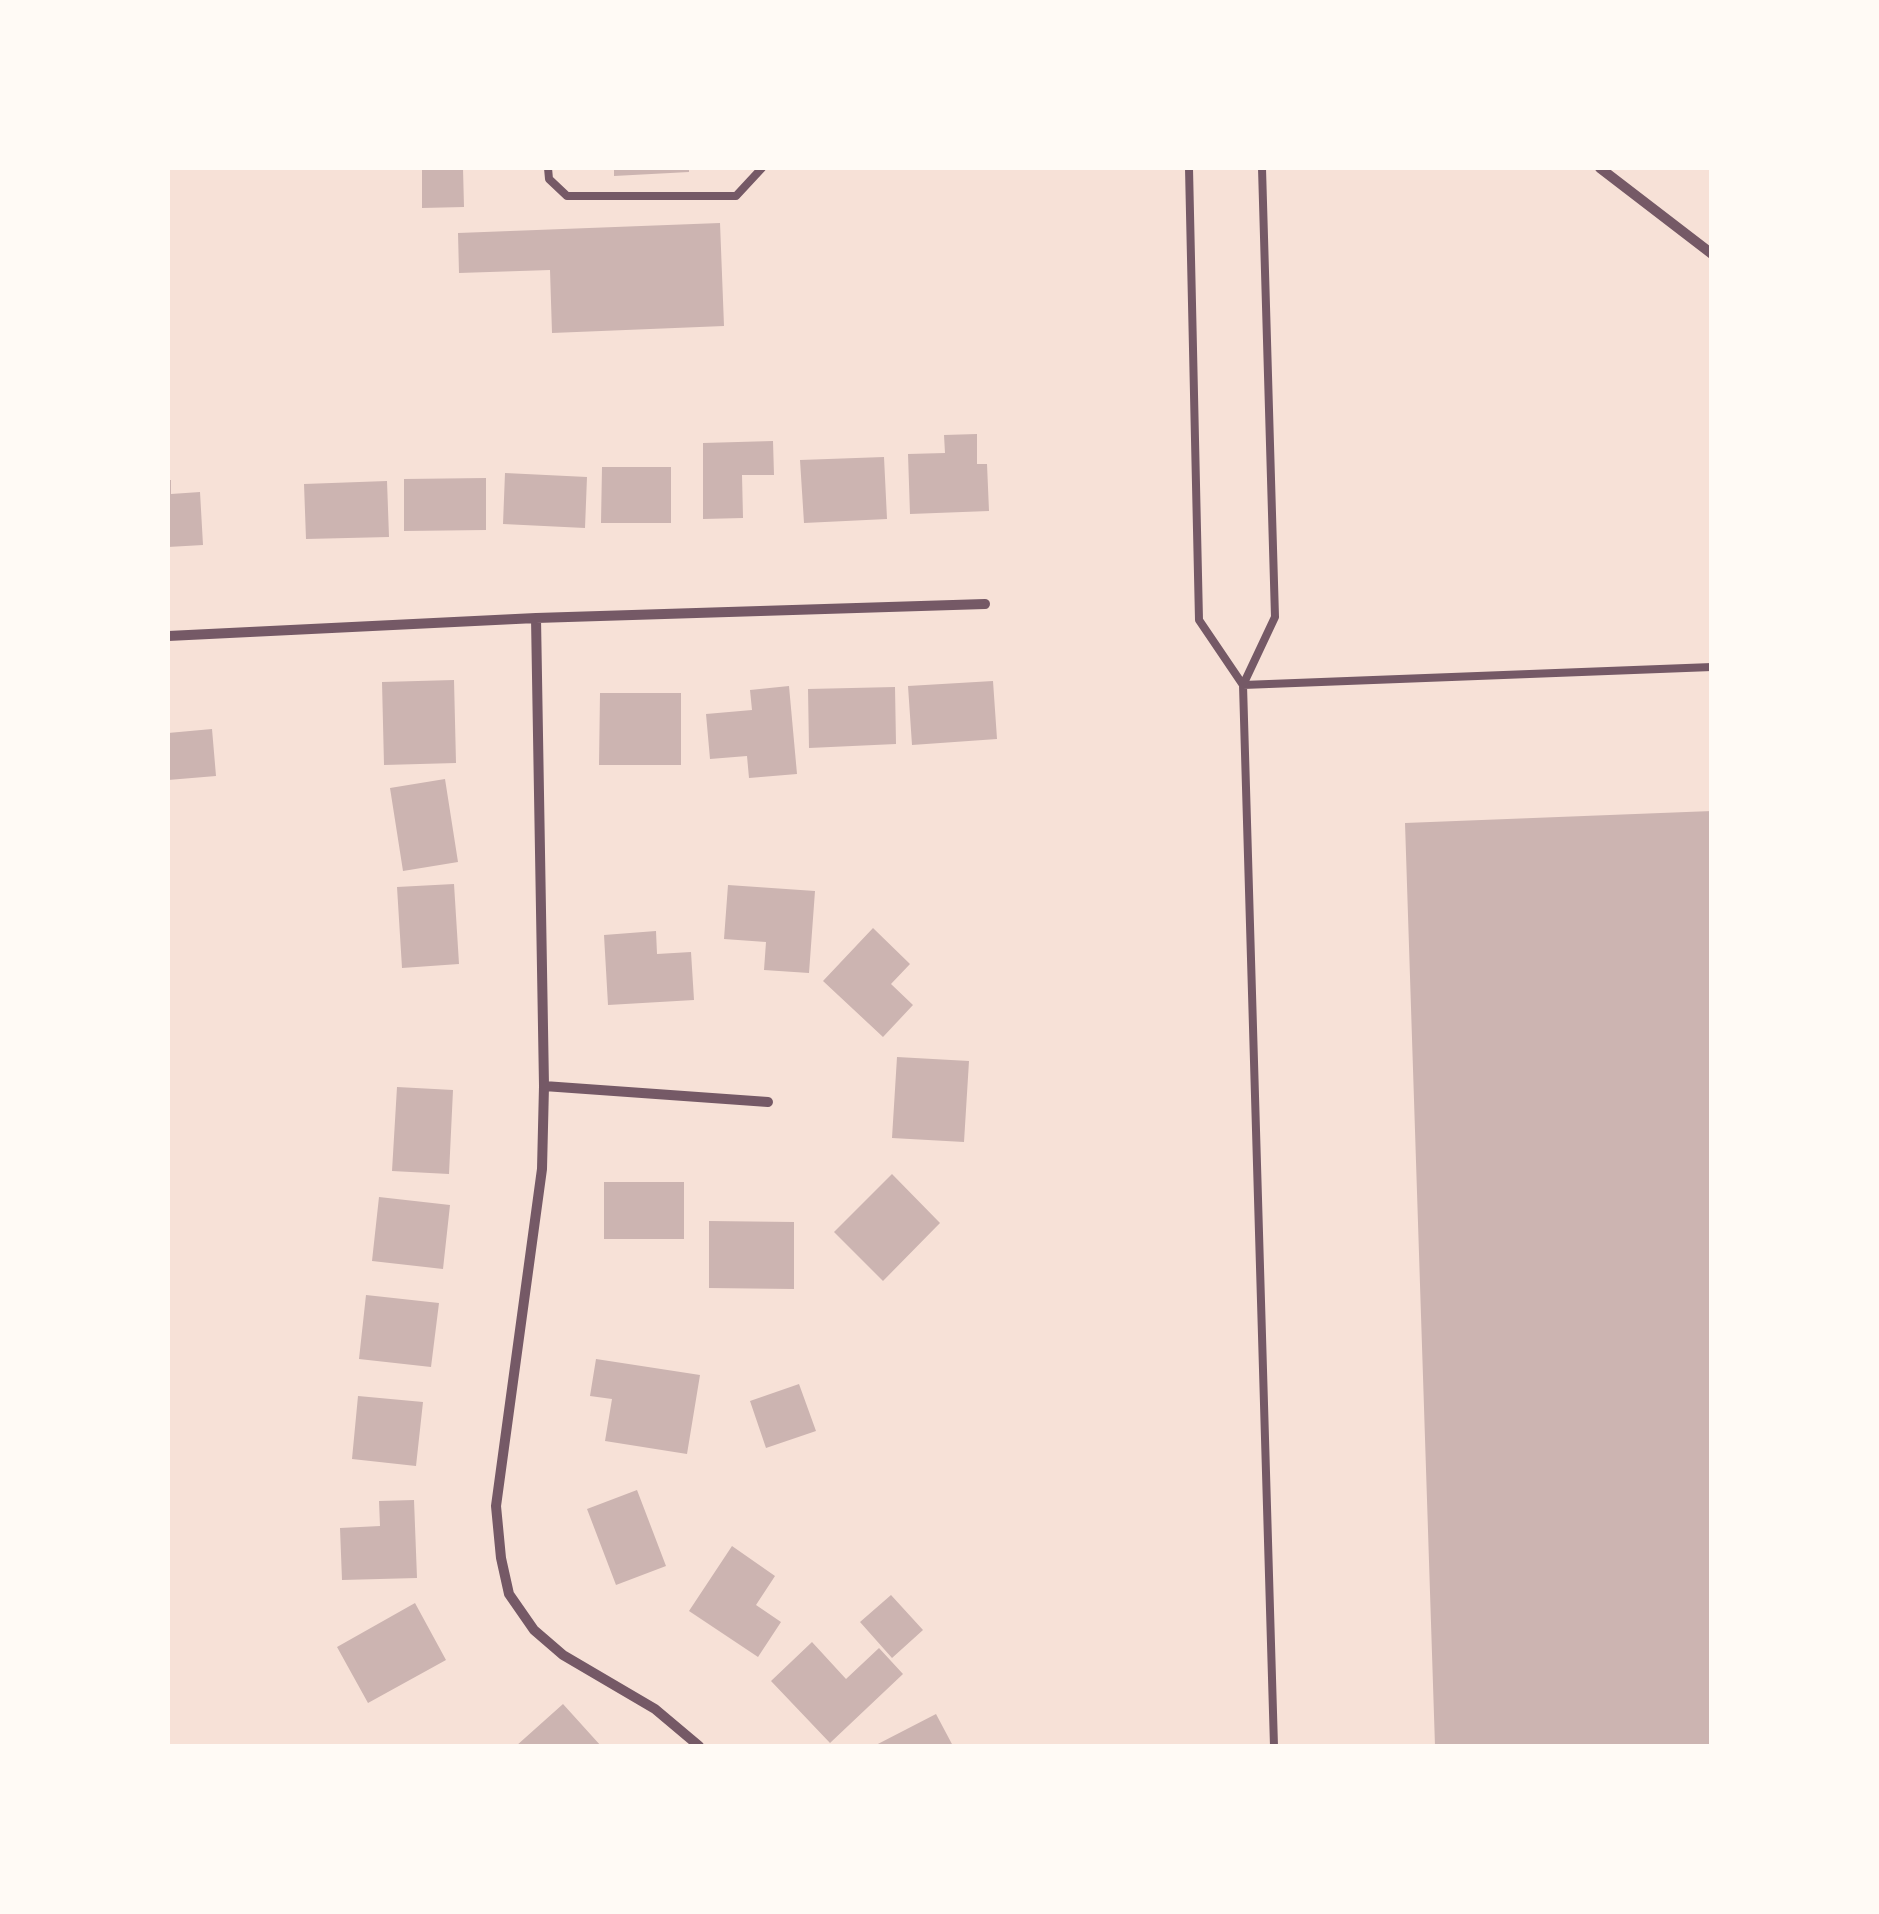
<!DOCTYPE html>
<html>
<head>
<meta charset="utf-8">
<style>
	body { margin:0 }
	#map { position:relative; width:1879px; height:1914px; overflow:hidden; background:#f7e1d7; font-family:Rubik,sans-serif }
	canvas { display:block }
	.frame { position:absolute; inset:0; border:170px solid #fffaf5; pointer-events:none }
</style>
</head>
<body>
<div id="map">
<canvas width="1879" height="1914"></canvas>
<div class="frame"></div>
</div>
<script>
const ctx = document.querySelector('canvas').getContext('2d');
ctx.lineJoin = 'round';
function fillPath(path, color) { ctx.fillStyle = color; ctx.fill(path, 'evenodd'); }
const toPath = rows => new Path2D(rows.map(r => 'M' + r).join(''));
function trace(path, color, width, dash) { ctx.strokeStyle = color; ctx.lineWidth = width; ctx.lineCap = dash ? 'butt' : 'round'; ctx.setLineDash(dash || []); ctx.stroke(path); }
const building = toPath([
	[422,168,463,168,464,207,422,208],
	[614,168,689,168,689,172,614,176],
	[720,223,724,326,552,333,550,270,459,273,458,233],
	[977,434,977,464,987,464,989,511,910,514,908,454,945,453,944,435],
	[773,441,774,475,742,475,743,518,703,519,703,443],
	[884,457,887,519,804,523,800,460],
	[602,467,671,467,671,523,601,523],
	[505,473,587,477,585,528,503,524],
	[486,478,486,530,404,531,404,479],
	[168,480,171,480,171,494,200,492,203,545,168,547],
	[387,481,389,537,306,539,304,484],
	[454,680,456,763,384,765,382,682],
	[993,681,997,739,912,745,908,686],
	[789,686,797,774,749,778,747,756,710,759,706,714,752,710,750,690],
	[895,687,896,744,809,748,808,689],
	[600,693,681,693,681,765,599,765],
	[212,729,216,776,168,780,168,733],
	[445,779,458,862,403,871,390,788],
	[1712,811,1712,1746,1435,1746,1405,823],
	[454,884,459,964,402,968,397,887],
	[728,885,815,891,809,973,764,970,766,942,724,939],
	[873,928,910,964,891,984,913,1005,883,1037,823,981],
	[656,931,657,954,691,952,694,1000,608,1005,604,935],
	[897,1057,969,1061,964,1142,892,1138],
	[397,1087,453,1090,449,1174,392,1171],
	[892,1174,940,1223,883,1281,834,1232],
	[604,1182,684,1182,684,1239,604,1239],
	[379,1197,450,1205,443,1269,372,1261],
	[709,1221,794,1222,794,1289,709,1288],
	[366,1295,439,1303,431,1367,359,1359],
	[596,1359,700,1375,687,1454,605,1441,612,1399,590,1396],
	[799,1384,816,1431,766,1448,750,1401],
	[358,1396,423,1402,416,1466,352,1459],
	[637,1490,666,1566,616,1585,587,1509],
	[414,1500,417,1578,342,1580,340,1528,380,1526,379,1501],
	[732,1546,775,1576,756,1605,781,1622,758,1657,689,1611],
	[891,1595,923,1630,892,1658,860,1622],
	[415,1603,446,1660,368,1703,337,1647],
	[812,1642,846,1679,879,1648,903,1674,830,1743,771,1681],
	[563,1704,601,1746,516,1746],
	[936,1714,953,1746,874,1746]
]);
const service = toPath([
	[548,168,549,179,567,196,736,196,762,168],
	[1189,168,1199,620,1243,685,1275,617,1262,168],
	[1274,1746,1243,685,1712,667]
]);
const minor = toPath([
	[1600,168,1712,254],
	[536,618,544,1086,542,1169,496,1506,501,1558,509,1594,534,1630,563,1655,655,1709,699,1746],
	[168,636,536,618,985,604],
	[544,1086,768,1102]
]);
fillPath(building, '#ccb4b1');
trace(service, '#755966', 8);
trace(minor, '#755966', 10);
</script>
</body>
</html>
